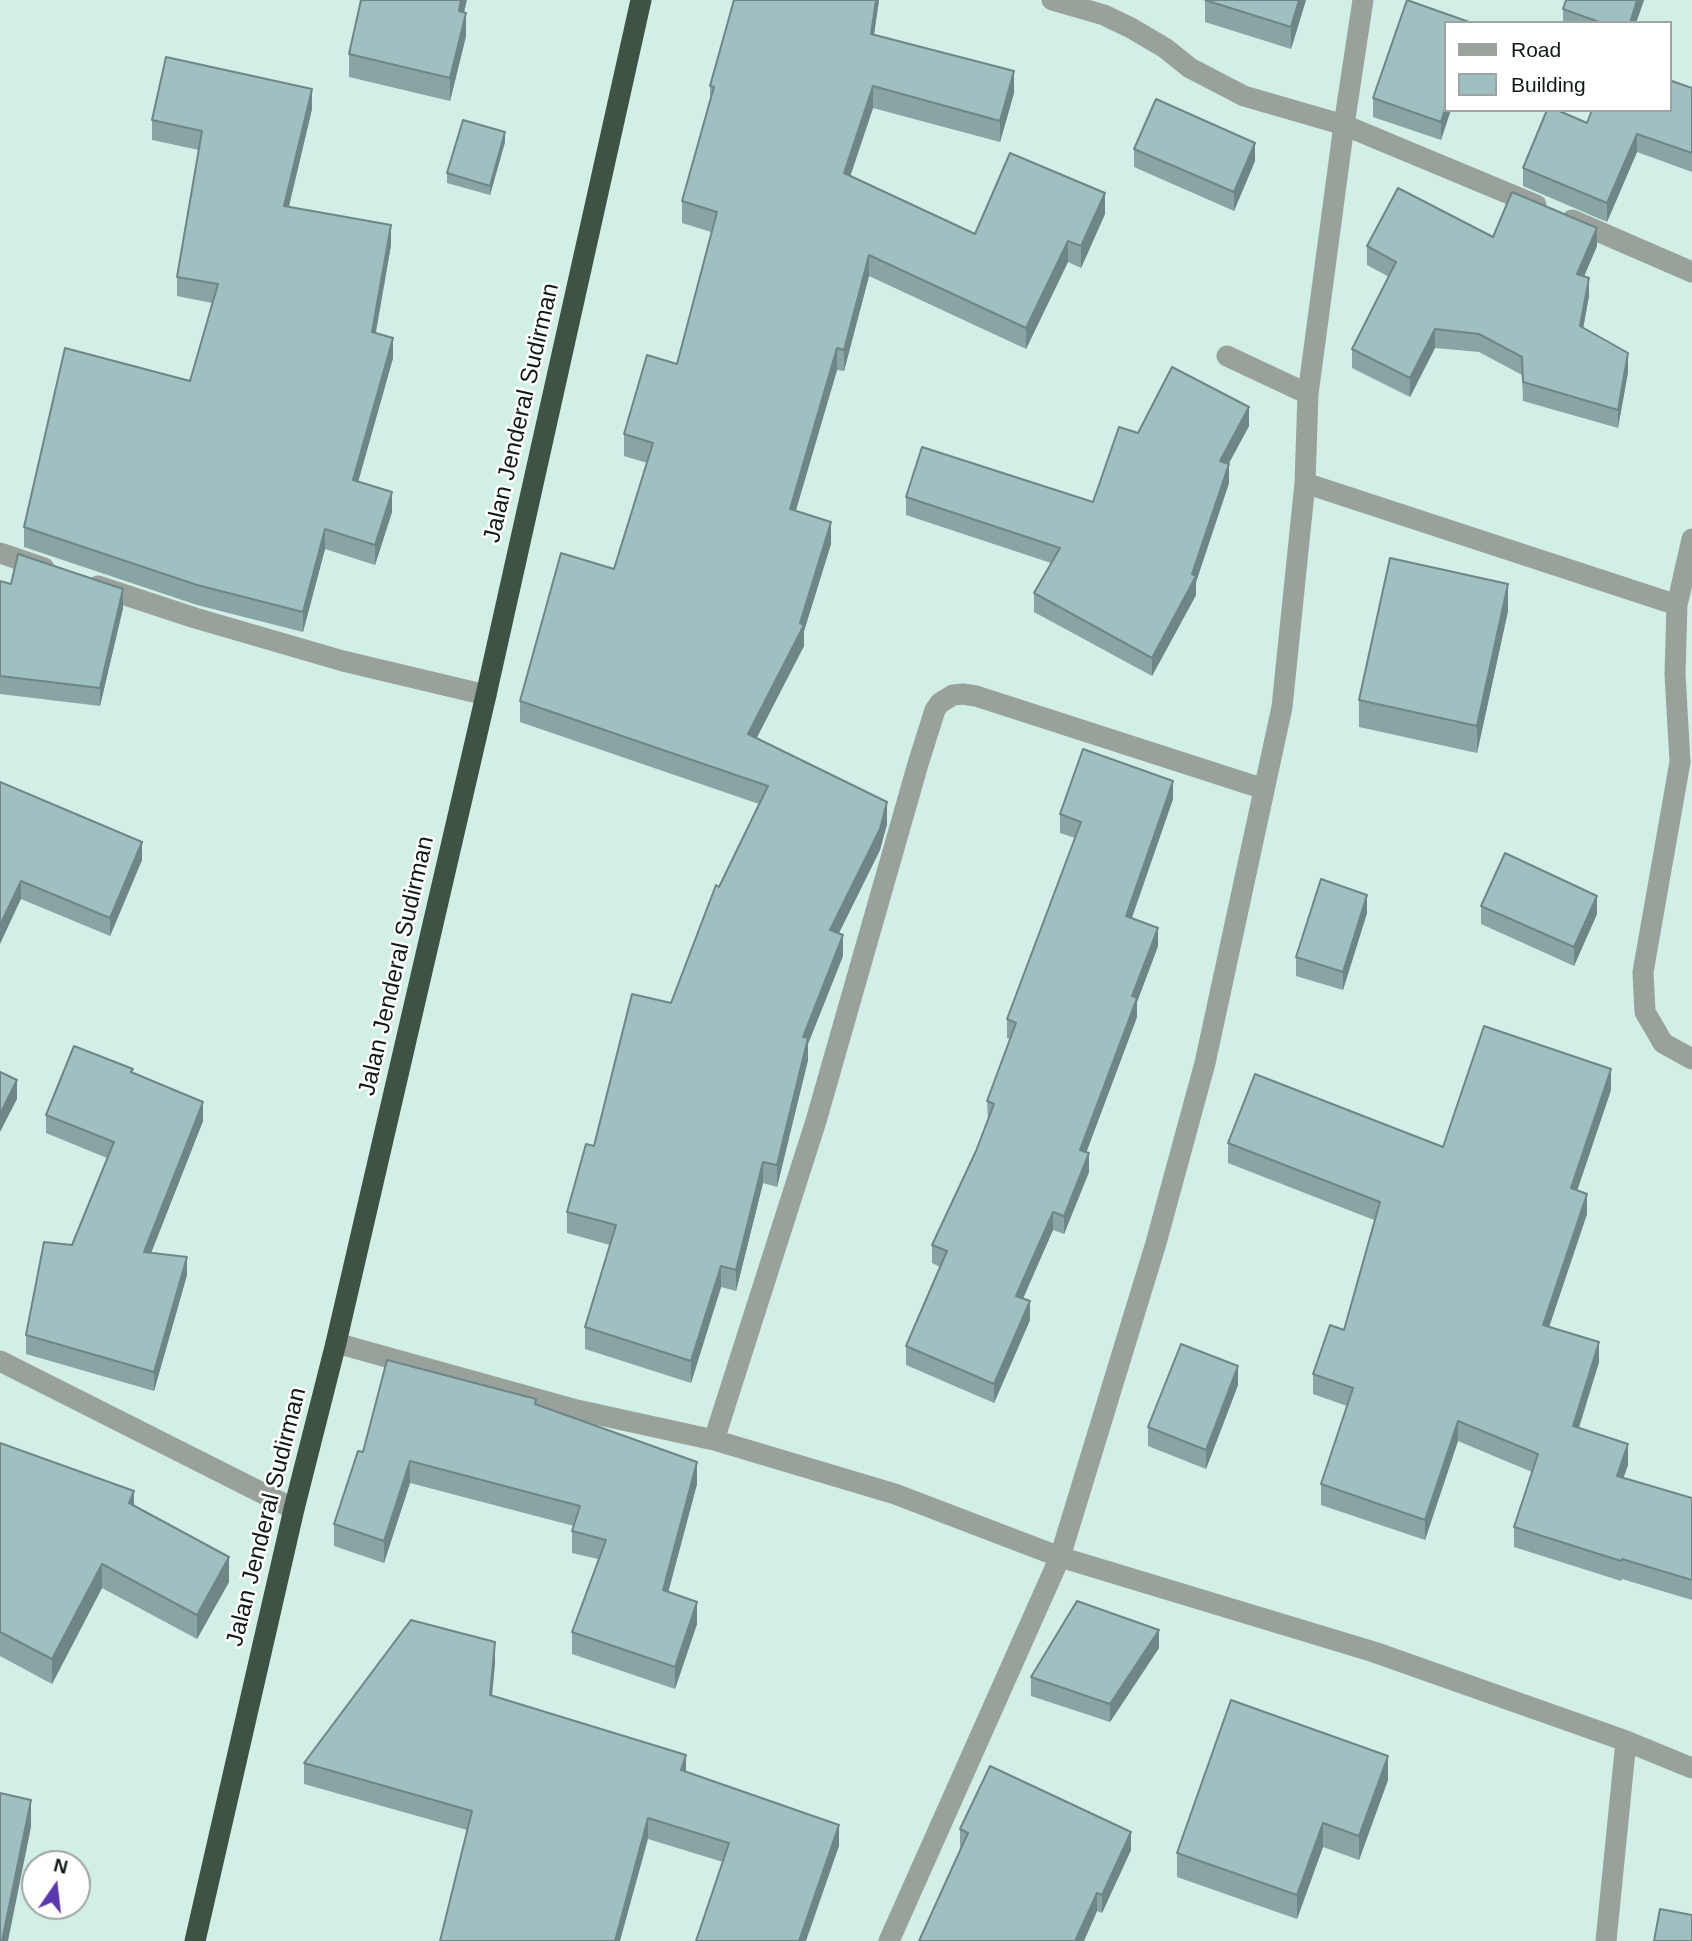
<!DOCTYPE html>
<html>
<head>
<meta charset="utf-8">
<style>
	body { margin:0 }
	#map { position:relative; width:1692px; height:1941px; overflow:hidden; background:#d1efe6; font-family:Helvetica,sans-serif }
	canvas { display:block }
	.legend { position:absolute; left:1444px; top:21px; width:228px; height:91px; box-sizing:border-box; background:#fff; border:2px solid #9fa3a2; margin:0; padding:9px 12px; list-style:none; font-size:21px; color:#0f1a17 }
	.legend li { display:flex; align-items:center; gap:14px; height:35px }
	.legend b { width:35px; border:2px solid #9fa3a2 }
	.north { position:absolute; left:21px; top:1850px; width:70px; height:70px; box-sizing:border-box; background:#fff; border:2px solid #9fa3a2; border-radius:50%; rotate:14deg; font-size:19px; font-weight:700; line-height:28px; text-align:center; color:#0f1a17 }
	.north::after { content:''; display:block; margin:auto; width:24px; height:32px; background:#5a38b0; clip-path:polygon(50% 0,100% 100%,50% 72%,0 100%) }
</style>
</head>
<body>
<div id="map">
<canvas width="1692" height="1941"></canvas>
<ul class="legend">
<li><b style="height:9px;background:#98a19a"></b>Road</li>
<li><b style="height:19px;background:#9fbfc0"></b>Building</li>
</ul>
<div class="north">N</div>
</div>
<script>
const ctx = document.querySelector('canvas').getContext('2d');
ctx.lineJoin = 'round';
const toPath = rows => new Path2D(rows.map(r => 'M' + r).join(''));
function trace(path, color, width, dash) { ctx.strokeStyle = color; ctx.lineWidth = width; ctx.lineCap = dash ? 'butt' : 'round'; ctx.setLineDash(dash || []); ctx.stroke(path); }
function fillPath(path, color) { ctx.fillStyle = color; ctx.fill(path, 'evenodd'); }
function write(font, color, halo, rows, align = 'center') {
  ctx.font = font + ' Helvetica,sans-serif'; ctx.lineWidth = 5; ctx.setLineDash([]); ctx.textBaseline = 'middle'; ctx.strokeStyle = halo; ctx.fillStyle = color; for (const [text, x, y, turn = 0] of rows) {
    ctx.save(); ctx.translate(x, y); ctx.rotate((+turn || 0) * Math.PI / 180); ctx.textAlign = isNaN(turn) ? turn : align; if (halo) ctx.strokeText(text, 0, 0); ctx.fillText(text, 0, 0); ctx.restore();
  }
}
const minor = toPath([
	[1363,0,1344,125,1536,205],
	[1572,220,1692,272],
	[1227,356,1308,394],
	[1305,483,1677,605],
	[1692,539,1677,605,1675,674,1680,762,1643,972,1645,1012,1663,1043,1692,1059],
	[0,553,44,568],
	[98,586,195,618,343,661,486,695],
	[336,1343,577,1410,714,1440,895,1494,1060,1557,1374,1652,1626,1741,1692,1768],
	[0,1361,294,1509],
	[714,1440,816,1121,918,764,935,710,940,703,953,695,963,694,976,696,1264,789],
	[889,1941,1060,1557,1156,1243,1205,1063,1282,707,1305,483,1308,394,1344,125,1244,96,1190,68,1165,48,1131,28,1104,15,1052,0],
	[1606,1941,1626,1741]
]);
const highway = toPath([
	[195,1941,294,1509,336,1343,486,695,641,0]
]);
const wall = toPath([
	[879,0,874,34,1014,93,1000,142,873,108,850,176,975,234,1105,214,1081,268,1068,262,1026,349,869,276,844,371,837,370,795,511,831,544,804,631,804,646,756,738,887,824,880,850,839,933,843,956,808,1044,808,1060,777,1187,763,1183,736,1291,721,1287,691,1383,585,1349,585,1327,610,1245,567,1233,567,1212,594,1146,671,1003,719,887,759,804,520,722,520,701,614,569,647,463,624,456,624,434,677,364,711,232,682,223,682,201,710,98,710,86],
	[1205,0,1306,0,1291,49,1205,22],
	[1566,0,1644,0,1636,23,1563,23,1563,9],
	[464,12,466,36,450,101,349,77,349,54],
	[1472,23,1441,140,1373,117,1373,98],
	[1692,88,1692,172,1637,152,1607,222,1523,186,1523,168,1587,123],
	[312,109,289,207,391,245,376,333,393,358,358,482,392,512,375,565,325,549,303,632,197,605,24,547,24,527,190,381,212,303,177,296,177,277,199,150,152,140,152,120],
	[505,142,490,195,447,183,447,173],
	[1134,149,1255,161,1234,211,1134,167],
	[1493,237,1597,246,1584,276,1589,296,1583,328,1628,372,1618,428,1523,401,1522,375,1479,352,1435,348,1410,397,1352,368,1352,349,1389,277,1367,265,1367,246],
	[1249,426,1228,464,1229,483,1196,582,1196,595,1152,676,1034,612,1034,593,1051,563,906,515,906,497,1093,502,1138,433],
	[0,581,123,608,100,706,0,694],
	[1508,611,1477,753,1359,727,1359,700],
	[0,782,142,860,110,936,21,899],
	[1173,799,1132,918,1158,946,1137,1002,1137,1017,1086,1153,1089,1172,1064,1234,1053,1230,1023,1299,1030,1320,994,1403,906,1365,906,1346,940,1267,932,1263,932,1245,976,1151,988,1120,987,1101,1010,1039,1007,1038,1007,1019,1075,838,1060,833,1060,814],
	[1481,906,1597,914,1574,966,1481,924],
	[1367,913,1343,990,1296,976,1296,957],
	[133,1073,203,1121,151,1253,187,1275,154,1391,26,1354,26,1335,72,1245,107,1158,46,1133,46,1115],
	[1611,1090,1577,1190,1587,1214,1549,1327,1599,1362,1579,1428,1628,1465,1623,1478,1692,1498,1692,1600,1622,1579,1621,1581,1514,1547,1514,1527,1532,1472,1458,1441,1425,1540,1321,1505,1321,1484,1347,1406,1313,1394,1313,1374,1344,1330,1374,1220,1228,1163,1228,1143,1443,1147],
	[1238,1385,1206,1469,1148,1446,1148,1427],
	[536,1405,697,1484,668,1592,697,1624,675,1689,572,1654,572,1632,598,1559,572,1553,572,1531,574,1526,410,1483,384,1563,334,1546,334,1524,363,1452],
	[0,1443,134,1506,229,1582,197,1639,102,1588,52,1684,0,1656],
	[1159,1648,1110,1722,1031,1696,1031,1677],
	[495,1663,492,1696,686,1772,839,1846,723,1862,648,1839,467,1830,304,1784,304,1763],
	[1388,1780,1359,1860,1323,1847,1297,1919,1177,1877,1177,1853],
	[960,1829,1131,1850,1102,1913,1097,1911,1084,1941,919,1941,961,1848,960,1847]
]);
const shadedWall = toPath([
	[461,0,467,0,459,34,459,11],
	[876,0,879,0,871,55,871,34],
	[1299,0,1306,0,1291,49,1291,27],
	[1637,0,1644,0,1636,23,1630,23],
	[466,13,466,36,450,101,450,78],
	[1014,71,1014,93,1000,142,1000,121],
	[873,86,873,108,844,195,844,173],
	[312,89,312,109,284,226,284,206],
	[1445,109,1445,110,1451,110,1441,140,1441,122],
	[505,132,505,142,490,195,490,186],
	[1637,134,1637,152,1607,222,1607,203],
	[1255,143,1255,161,1234,211,1234,192],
	[1105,193,1105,214,1081,268,1081,246],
	[391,225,391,245,372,352,372,332],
	[1597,228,1597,246,1577,293,1577,274],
	[1068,241,1068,262,1026,349,1026,328],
	[869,255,869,276,844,371,844,350],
	[1589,278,1589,296,1580,345,1580,326],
	[1435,329,1435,348,1410,397,1410,378],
	[393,338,393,358,353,500,353,480],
	[837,348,837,370,790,531,790,509],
	[1628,353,1628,372,1618,428,1618,410],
	[1249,407,1249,426,1220,480,1220,461],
	[1229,464,1229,483,1196,582,1196,595,1152,676,1152,658,1192,574],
	[392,492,392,512,375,565,375,545],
	[831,522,831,544,804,631,804,646,748,755,748,734,800,623],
	[325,529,325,549,303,632,303,612],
	[1508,584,1508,611,1477,753,1477,726],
	[123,589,123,608,100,706,100,688],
	[1173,781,1173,799,1126,934,1126,916],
	[887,802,887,824,880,850,830,951,830,930],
	[142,842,142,860,110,936,110,918],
	[21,881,21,899,0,944,0,925],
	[1367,895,1367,913,1343,990,1343,972],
	[1597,896,1597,914,1574,966,1574,947],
	[1158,928,1158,946,1137,1002,1137,1017,1080,1169,1080,1150,1132,996],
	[843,935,843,956,808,1044,808,1060,777,1187,777,1165,803,1037],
	[1611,1069,1611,1090,1571,1209,1571,1188],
	[17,1080,17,1099,0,1132,0,1114],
	[203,1102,203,1121,144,1271,144,1252],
	[1089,1153,1089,1172,1064,1234,1064,1216],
	[763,1162,763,1183,736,1291,736,1270],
	[1587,1194,1587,1214,1543,1345,1543,1325],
	[1053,1212,1053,1230,1016,1314,1016,1296],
	[187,1257,187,1275,154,1391,154,1372],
	[721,1266,721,1287,691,1383,691,1361],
	[1030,1301,1030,1320,994,1403,994,1384],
	[1599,1342,1599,1362,1573,1446,1573,1426],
	[1238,1366,1238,1385,1206,1469,1206,1450],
	[1458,1421,1458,1441,1425,1540,1425,1520],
	[1628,1444,1628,1465,1617,1496,1617,1476],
	[410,1461,410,1483,384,1563,384,1541],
	[697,1462,697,1484,663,1612,663,1590],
	[134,1491,134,1516,129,1503],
	[229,1557,229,1582,197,1639,197,1615],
	[102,1564,102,1588,52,1684,52,1659],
	[697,1602,697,1624,675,1689,675,1667],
	[1159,1630,1159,1648,1110,1722,1110,1704],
	[495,1642,495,1663,490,1716,490,1695],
	[686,1755,686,1776,681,1770],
	[1388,1756,1388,1780,1359,1860,1359,1836],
	[31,1800,31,1827,8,1941,2,1941],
	[648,1818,648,1839,620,1941,615,1941],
	[1323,1823,1323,1847,1297,1919,1297,1895],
	[839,1825,839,1846,806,1941,799,1941],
	[1131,1832,1131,1850,1102,1913,1102,1895],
	[1097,1893,1097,1911,1084,1941,1075,1941]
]);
const building = toPath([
	[361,0,461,0,459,11,466,13,450,78,349,54,361,0],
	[734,0,876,0,871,34,1014,71,1000,121,873,86,844,173,975,234,1010,153,1105,193,1081,246,1068,241,1026,328,869,255,844,350,837,348,790,509,831,522,800,623,804,625,748,734,887,802,880,829,830,930,843,935,803,1037,808,1038,777,1165,763,1162,736,1270,721,1266,691,1361,585,1327,616,1225,567,1212,586,1144,594,1146,632,994,671,1003,716,885,719,887,768,786,520,701,561,553,614,569,653,443,624,434,647,355,677,364,717,212,682,201,714,87,710,86,734,0],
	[1205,0,1299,0,1291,27,1205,0],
	[1407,0,1472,23,1445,23,1445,109,1441,122,1373,98,1407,0],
	[1566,0,1637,0,1630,23,1602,23,1563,9,1566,0],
	[166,57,312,89,284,206,391,225,372,332,393,338,353,480,392,492,375,545,325,529,303,612,197,585,24,527,65,348,190,381,218,284,177,277,202,131,152,120,166,57],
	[1669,80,1692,88,1692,153,1637,134,1607,203,1523,168,1547,110,1557,110,1587,123,1592,110,1669,110,1669,80],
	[1156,99,1255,143,1234,192,1134,149,1156,99],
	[463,120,505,132,490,186,447,173,463,120],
	[1398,188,1493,237,1512,192,1597,228,1577,274,1589,278,1580,326,1628,353,1618,410,1523,382,1522,357,1479,334,1435,329,1410,378,1352,349,1396,262,1367,246,1398,188],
	[1172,367,1249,407,1220,461,1229,464,1192,574,1196,576,1152,658,1034,593,1060,548,906,497,922,447,1093,502,1119,427,1138,433,1172,367],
	[18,554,123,589,100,688,0,676,0,581,11,584,18,554],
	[1390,558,1508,584,1477,726,1359,700,1390,558],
	[1083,749,1173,781,1126,916,1158,928,1132,996,1137,998,1080,1150,1089,1153,1064,1216,1053,1212,1016,1296,1030,1301,994,1384,906,1346,947,1251,932,1245,976,1151,994,1104,987,1101,1016,1023,1007,1019,1081,822,1060,814,1083,749],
	[0,782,142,842,110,918,21,881,0,925,0,782],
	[1505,853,1597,896,1574,947,1481,906,1505,853],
	[1321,879,1367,895,1343,972,1296,957,1321,879],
	[1484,1026,1611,1069,1571,1188,1587,1194,1543,1325,1599,1342,1573,1426,1628,1444,1617,1476,1692,1498,1692,1580,1622,1559,1621,1561,1514,1527,1538,1454,1458,1421,1425,1520,1321,1484,1353,1388,1313,1374,1330,1325,1344,1330,1380,1202,1228,1143,1255,1074,1443,1147,1484,1026],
	[74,1046,133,1069,131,1072,203,1102,144,1252,187,1257,154,1372,26,1335,44,1242,72,1245,114,1142,46,1115,74,1046],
	[0,1072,17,1080,0,1114,0,1072],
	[1181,1344,1238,1366,1206,1450,1148,1427,1181,1344],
	[387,1360,536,1399,535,1404,697,1462,663,1590,697,1602,675,1667,572,1632,606,1540,572,1531,580,1506,410,1461,384,1541,334,1524,358,1451,363,1452,387,1360],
	[0,1443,134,1491,129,1503,229,1557,197,1615,102,1564,52,1659,0,1632,0,1443],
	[1077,1601,1159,1630,1110,1704,1031,1677,1077,1601],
	[411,1620,495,1642,490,1695,686,1755,681,1770,839,1825,799,1941,696,1941,729,1843,648,1818,615,1941,440,1941,472,1811,304,1763,411,1620],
	[1231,1700,1388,1756,1359,1836,1323,1823,1297,1895,1177,1853,1231,1700],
	[990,1766,1131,1832,1102,1895,1097,1893,1075,1941,919,1941,968,1833,960,1829,990,1766],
	[0,1793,31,1800,2,1941,0,1941,0,1793],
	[1660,1909,1692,1915,1692,1941,1654,1941,1660,1909]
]);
const streetNames = [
	["Jalan Jenderal Sudirman",522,413,-77],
	["Jalan Jenderal Sudirman",397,966,-77],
	["Jalan Jenderal Sudirman",267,1517,-76]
];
trace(minor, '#98a19a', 21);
trace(highway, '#3f5344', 21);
fillPath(wall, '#89a4a5');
fillPath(shadedWall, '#6f8686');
fillPath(building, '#9fbfc0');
trace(building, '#6f8686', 2);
write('24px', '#0f1a17', '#fff', streetNames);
</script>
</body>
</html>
